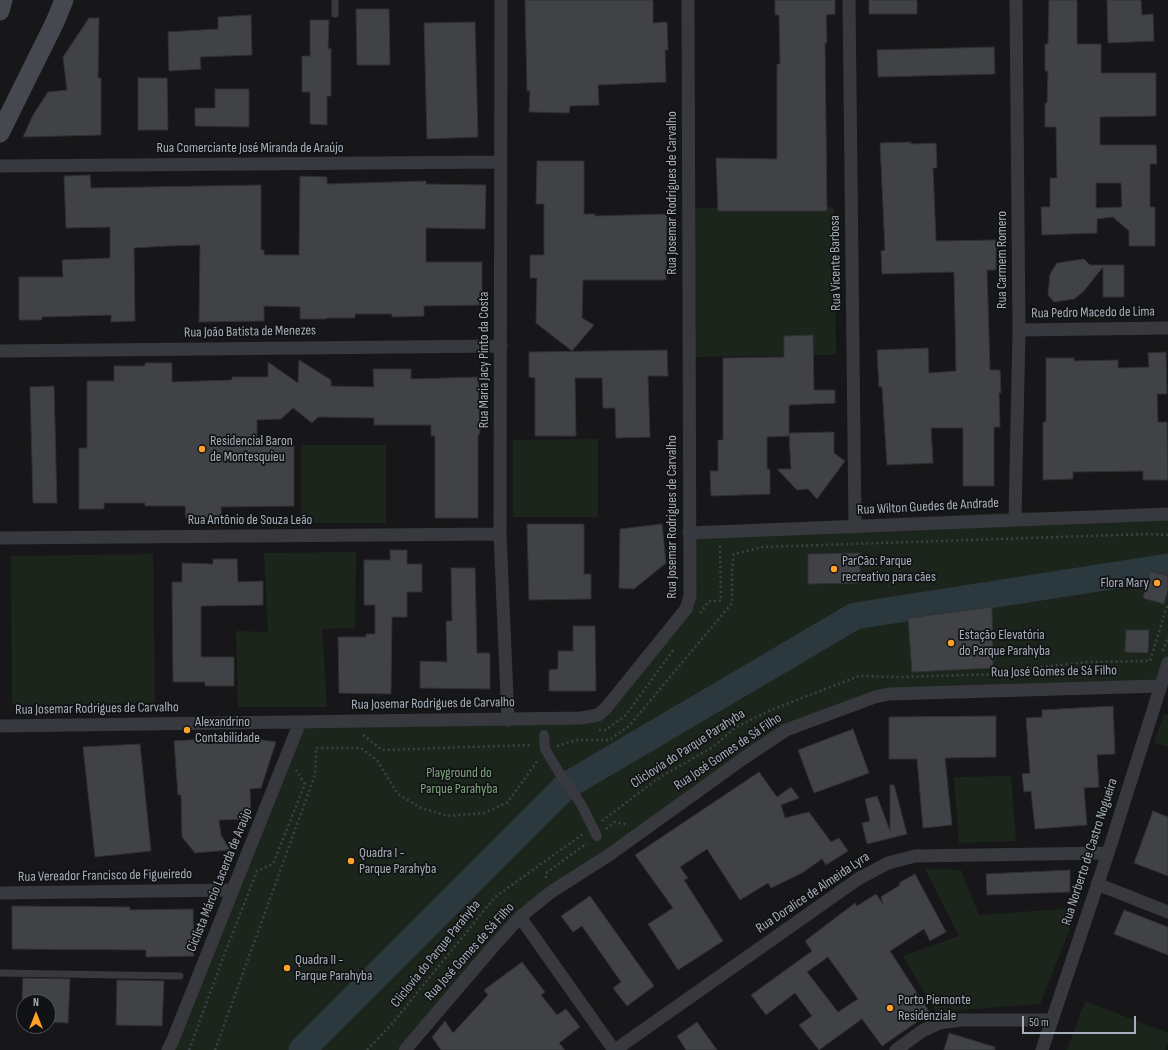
<!DOCTYPE html>
<html>
<head>
<meta charset="utf-8">
<style>
	body { margin:0 }
	#map { position:relative; width:1168px; height:1050px; overflow:hidden; background:#171719; font-family:"Sofia Sans Condensed",sans-serif }
	canvas { display:block }
	.north { position:absolute; left:16px; top:994px; width:40px; height:40px; box-sizing:border-box; background:#111214; border:1px solid #4d5156; border-radius:50%; rotate:0deg; font-size:11px; font-weight:700; line-height:16px; text-align:center; color:#a7afba }
	.north::after { content:''; display:block; margin:auto; width:14px; height:18px; background:#ffa228; clip-path:polygon(50% 0,100% 100%,50% 72%,0 100%) }
	.scale { position:absolute; left:1022px; top:1016px; width:114px; height:18px; box-sizing:border-box; border:2px solid #a7afba; border-top:0; padding-left:5px; font-size:12px; line-height:14px; white-space:nowrap; color:#a7afba; -webkit-text-stroke:3px #111214; paint-order:stroke }
</style>
</head>
<body>
<div id="map">
<canvas width="1168" height="1050"></canvas>
<div class="north">N</div>
<div class="scale">50 m</div>
</div>
<script>
const ctx = document.querySelector('canvas').getContext('2d');
ctx.lineJoin = 'round';
function fillPath(path, color) { ctx.fillStyle = color; ctx.fill(path, 'evenodd'); }
const toPath = rows => new Path2D(rows.map(r => 'M' + r).join(''));
function trace(path, color, width, dash) { ctx.strokeStyle = color; ctx.lineWidth = width; ctx.lineCap = dash ? 'butt' : 'round'; ctx.setLineDash(dash || []); ctx.stroke(path); }
function write(font, color, halo, rows, align = 'center') {
  ctx.font = font + ' "Sofia Sans Condensed",sans-serif'; ctx.lineWidth = 3.5; ctx.setLineDash([]); ctx.textBaseline = 'middle'; ctx.strokeStyle = halo; ctx.fillStyle = color; for (const [text, x, y, turn = 0] of rows) {
    ctx.save(); ctx.translate(x, y); ctx.rotate((+turn || 0) * Math.PI / 180); ctx.textAlign = isNaN(turn) ? turn : align; if (halo) ctx.strokeText(text, 0, 0); ctx.fillText(text, 0, 0); ctx.restore();
  }
}
const green = toPath([
	[834,207,836,355,693,357,692,208],
	[598,439,598,517,513,517,513,440],
	[301,445,386,445,386,523,301,523],
	[1168,510,1168,670,1161,688,885,699,781,735,525,915,409,1035,397,1050,173,1050,303,720,605,717,694,603,694,527,1019,512],
	[356,552,355,628,322,629,327,707,238,707,236,631,268,632,264,553],
	[153,554,155,703,12,705,11,556],
	[1164,714,1168,715,1168,747,1154,743],
	[1011,776,1016,841,959,843,954,777],
	[925,869,961,870,979,915,1078,908,1040,1004,936,1012,903,956,959,936],
	[1085,1001,1168,1033,1168,1043,1165,1050,1067,1050]
]);
const river = toPath([
	[302,1050,566,786,855,616,1168,567]
]);
const building = toPath([
	[525,0,653,0,653,23,667,22,668,50,665,50,666,82,598,85,599,105,570,106,569,113,529,112,530,91,527,91,525,0],
	[775,0,835,0,835,14,826,15,827,43,825,43,827,211,718,211,716,158,777,159,777,64,780,64,779,15,775,15,775,0],
	[869,0,917,0,917,14,869,14,869,0],
	[1049,0,1077,0,1077,44,1101,44,1101,73,1156,73,1156,116,1100,117,1100,145,1156,145,1157,164,1150,164,1150,207,1155,207,1155,246,1129,246,1129,231,1113,217,1097,219,1097,233,1042,235,1041,207,1050,207,1050,178,1057,178,1056,127,1045,127,1045,103,1047,103,1048,71,1045,71,1045,44,1048,44,1049,0],
	[1096,183,1121,183,1122,207,1096,208,1096,183],
	[1107,0,1141,0,1142,15,1153,14,1154,41,1108,43,1107,0],
	[356,9,389,9,390,65,357,65,356,9],
	[251,15,252,55,200,57,201,69,169,71,168,32,218,29,218,17,251,15],
	[89,18,99,18,98,78,101,78,101,135,23,137,33,115,48,92,67,90,63,57,89,18],
	[310,20,329,20,328,49,331,48,331,96,327,96,327,125,310,124,310,92,302,92,302,56,310,56,310,20],
	[475,22,478,137,427,139,424,23,475,22],
	[994,47,995,74,878,77,877,50,994,47],
	[138,78,167,78,168,130,138,130,138,78],
	[215,89,249,89,249,127,195,126,195,108,215,108,215,89],
	[911,142,911,144,936,143,937,168,933,168,936,241,996,240,996,270,987,270,990,370,1000,370,1001,393,999,393,1000,427,994,427,994,486,963,486,963,428,931,428,933,463,887,465,882,387,879,387,877,350,928,348,929,373,956,371,954,272,882,274,881,251,885,250,880,143,911,142],
	[537,161,584,161,584,214,595,214,595,216,667,214,666,280,583,280,582,318,594,325,572,351,536,323,537,278,530,278,530,255,544,255,544,204,536,204,537,161],
	[90,175,91,188,261,185,261,250,264,250,264,255,299,255,300,176,327,177,327,184,426,181,426,184,486,185,485,229,426,228,426,262,482,262,482,305,424,306,424,316,392,317,392,314,355,314,355,318,326,318,326,319,300,319,300,307,264,306,264,321,199,322,200,245,168,246,134,248,135,321,111,322,111,315,42,317,42,320,19,320,19,277,63,277,62,260,110,258,110,227,66,228,64,176,90,175],
	[1084,259,1090,265,1124,265,1124,297,1103,297,1103,267,1083,292,1074,299,1054,302,1048,295,1050,274,1057,263,1084,259],
	[813,335,814,390,835,390,835,403,789,405,789,433,834,432,834,453,845,461,817,499,808,489,797,490,777,469,791,469,789,434,789,436,767,437,767,469,770,469,770,494,711,496,710,471,718,471,718,440,723,440,723,358,784,357,784,336,813,335],
	[667,350,668,376,648,376,650,437,616,438,615,408,603,408,602,378,575,378,576,436,535,436,535,378,529,377,529,352,667,350],
	[1166,352,1167,394,1157,394,1158,422,1167,422,1168,480,1143,480,1143,471,1073,472,1073,479,1043,480,1043,422,1046,422,1046,358,1074,358,1074,361,1118,360,1118,368,1149,367,1148,353,1166,352],
	[299,360,331,380,331,386,374,387,373,369,411,369,411,379,478,377,480,434,478,434,478,518,435,518,435,436,431,436,431,425,374,425,374,418,318,417,312,423,293,408,281,419,257,420,257,446,294,445,294,506,221,507,222,517,186,518,185,506,145,506,145,503,104,503,104,509,79,509,79,448,87,448,87,381,114,381,114,366,145,366,145,363,172,363,172,382,232,380,232,377,268,377,268,362,298,383,299,360],
	[54,386,57,503,33,503,30,387,54,386],
	[527,524,584,524,584,574,591,574,591,599,529,600,527,524],
	[662,524,666,563,634,589,619,588,620,529,662,524],
	[390,550,407,550,407,564,422,564,422,592,407,592,407,617,392,617,391,694,339,693,338,637,366,637,366,634,375,634,375,605,364,605,364,560,390,560,390,550],
	[860,553,860,583,808,584,808,554,860,553],
	[213,559,237,559,238,582,263,581,263,605,201,606,201,657,234,657,234,686,205,686,205,682,173,682,172,582,182,582,182,563,213,564,213,559],
	[451,568,475,568,477,653,490,653,490,689,420,688,420,661,447,662,446,621,452,621,451,568],
	[1150,571,1168,576,1168,590,1164,604,1143,598,1150,571],
	[992,607,993,668,912,672,908,618,992,607],
	[573,626,595,626,596,691,549,691,549,670,558,669,558,651,573,651,573,626],
	[1126,630,1149,630,1148,653,1125,652,1126,630],
	[1113,706,1115,754,1097,755,1099,787,1084,788,1087,825,1035,829,1031,791,1024,792,1022,774,1030,773,1026,718,1042,717,1042,710,1113,706],
	[996,716,996,757,945,758,952,825,923,828,917,759,889,759,889,717,996,716],
	[853,729,869,773,814,793,798,750,853,729],
	[249,738,276,742,261,788,250,789,251,819,219,820,221,835,230,850,195,853,182,837,181,795,178,795,174,741,206,739,206,744,249,738],
	[140,744,151,851,95,857,83,747,140,744],
	[759,772,777,797,791,787,799,798,781,805,785,818,809,812,831,842,839,838,848,851,826,865,822,859,802,873,771,888,768,883,740,900,707,849,680,867,688,878,684,880,723,941,678,970,648,924,673,908,635,855,759,772],
	[890,785,894,785,907,834,867,844,862,823,870,821,865,799,877,796,890,831,890,785],
	[1153,811,1168,817,1168,876,1134,863,1153,811],
	[1070,870,1070,892,987,895,986,874,1070,870],
	[915,874,946,932,930,941,924,929,890,951,930,1013,882,1046,862,1019,819,1050,799,1025,812,1016,795,993,766,1015,751,995,812,951,805,941,855,903,857,906,876,894,883,904,881,897,900,885,899,883,915,874],
	[828,957,858,999,838,1012,807,972,828,957],
	[590,896,654,986,627,1006,613,988,621,982,582,926,573,932,561,916,590,896],
	[12,906,130,907,130,910,193,909,194,956,146,957,146,950,12,949,12,906],
	[1124,910,1168,927,1168,955,1114,934,1124,910],
	[522,962,545,992,541,995,557,1015,566,1009,580,1027,559,1043,565,1050,441,1050,432,1037,445,1021,453,1033,488,995,484,990,522,962],
	[23,978,70,979,68,1023,48,1022,48,1002,22,1002,23,978],
	[117,980,164,981,162,1026,116,1025,117,980],
	[697,1022,717,1050,686,1050,677,1036,697,1022],
	[949,1033,995,1047,995,1050,944,1050,949,1033]
]);
const path = toPath([
	[700,613,709,601,721,601,720,544],
	[1163,651,1168,636],
	[599,730,606,730,626,715,674,649],
	[363,735,382,750,529,745,532,743],
	[557,746,576,740,609,740,629,726,732,603,732,567,734,554,763,547,1147,534,1168,535],
	[602,821,657,779,713,747,736,727,771,710,859,676,898,677,1002,674,1032,668,1088,662,1150,661,1168,603],
	[606,829,615,822,629,825],
	[546,878,546,873,587,843],
	[189,1050,223,958,257,871,273,864,305,784,296,770],
	[215,1050,315,775,316,748,361,748,377,760,398,794,421,808,448,816,484,813,508,802,538,760],
	[367,1050,391,1025,495,897,583,834]
]);
const service = toPath([
	[335,14,335,0],
	[0,973,180,976]
]);
const pedestrian = toPath([
	[544,735,545,749,560,774,581,804,597,836]
]);
const minor = toPath([
	[501,0,500,534,508,720],
	[849,0,855,527],
	[0,166,500,162],
	[1019,330,1168,328],
	[0,351,501,346],
	[1015,519,1019,330,1016,0],
	[689,533,1168,514],
	[0,538,500,534],
	[0,726,581,718,598,715,606,708,686,609,690,596,688,0],
	[1097,884,1168,912],
	[0,893,233,890],
	[520,917,614,1050],
	[168,1050,172,1042,300,722],
	[405,1050,492,948,520,917,551,892,609,855,744,758,786,730,875,697,889,694,1159,686],
	[615,1050,858,879,888,863,915,856,1108,853],
	[896,1050,922,1031,939,1023,961,1020,1052,1020],
	[1042,1050,1108,853,1168,663]
]);
const secondary = toPath([
	[0,11,3,0],
	[0,133,55,22,64,0]
]);
const markers = [
	[202,449,4,"#ffa228"],
	[834,569,4,"#ffa228"],
	[1157,583,4,"#ffa228"],
	[951,643,4,"#ffa228"],
	[187,730,4,"#ffa228"],
	[351,861,4,"#ffa228"],
	[287,968,4,"#ffa228"],
	[890,1008,4,"#ffa228"]
];
const streetNames = [
	["Rua Comerciante José Miranda de Araújo",250,148],
	["Rua Josemar Rodrigues de Carvalho",672,193,-90],
	["Rua Carmem Romero",1002,260,-90],
	["Rua Vicente Barbosa",836,263,-91],
	["Rua Pedro Macedo de Lima",1093,313,-1],
	["Rua João Batista de Menezes",250,332,-1],
	["Rua Maria Jacy Pinto da Costa",484,360,-90],
	["Rua Wilton Guedes de Andrade",928,507,-3],
	["Rua Josemar Rodrigues de Carvalho",672,517,-90],
	["Rua Antônio de Souza Leão",250,520],
	["Rua José Gomes de Sá Filho",1054,672,-1],
	["Rua Josemar Rodrigues de Carvalho",433,704,-1],
	["Rua Josemar Rodrigues de Carvalho",97,709,-1],
	["Cliclovia do Parque Parahyba",688,749,-33],
	["Rua José Gomes de Sá Filho",728,752,-34],
	["Rua Norberto de Castro Nogueira",1090,852,-72],
	["Rua Vereador Francisco de Figueiredo",105,876,-1],
	["Ciclista Márcio Lacerda de Araújo",220,880,-68],
	["Rua Doralice de Almeida Lyra",813,893,-34],
	["Rua José Gomes de Sá Filho",470,952,-48],
	["Cliclovia do Parque Parahyba",436,954,-51]
];
const poiNames = [
	["Residencial Baron",210,441],
	["de Montesquieu",210,457],
	["ParCão: Parque",842,561],
	["recreativo para cães",842,577],
	["Flora Mary",1149,583,"right"],
	["Estação Elevatória",959,635],
	["do Parque Parahyba",959,651],
	["Alexandrino",195,722],
	["Contabilidade",195,738],
	["Quadra I -",359,853],
	["Parque Parahyba",359,869],
	["Quadra II -",295,960],
	["Parque Parahyba",295,976],
	["Porto Piemonte",898,1000],
	["Residenziale",898,1016]
];
const parkNames = [
	["Playground do",459,773],
	["Parque Parahyba",459,789]
];
fillPath(green, '#1c251c');
trace(river, '#2b383e', 27);
fillPath(building, '#404246');
trace(building, '#303135', 1);
trace(path, '#3d4045', 2.5, [2, 3]);
trace(service, '#37393e', 7);
trace(pedestrian, '#37393e', 10);
trace(minor, '#37393e', 13);
trace(secondary, '#45484f', 19);
for (const [x, y, r, color] of markers) { const dot = new Path2D(); dot.arc(x, y, r, 0, 2 * Math.PI); ctx.fillStyle = color; ctx.fill(dot); trace(dot, '#111214', 1.5); }
write('14px', '#a7afba', '#111214', streetNames);
write('14px', '#a7afba', '#111214', poiNames, 'left');
write('14px', '#7ea77c', '#111214', parkNames);
</script>
</body>
</html>
